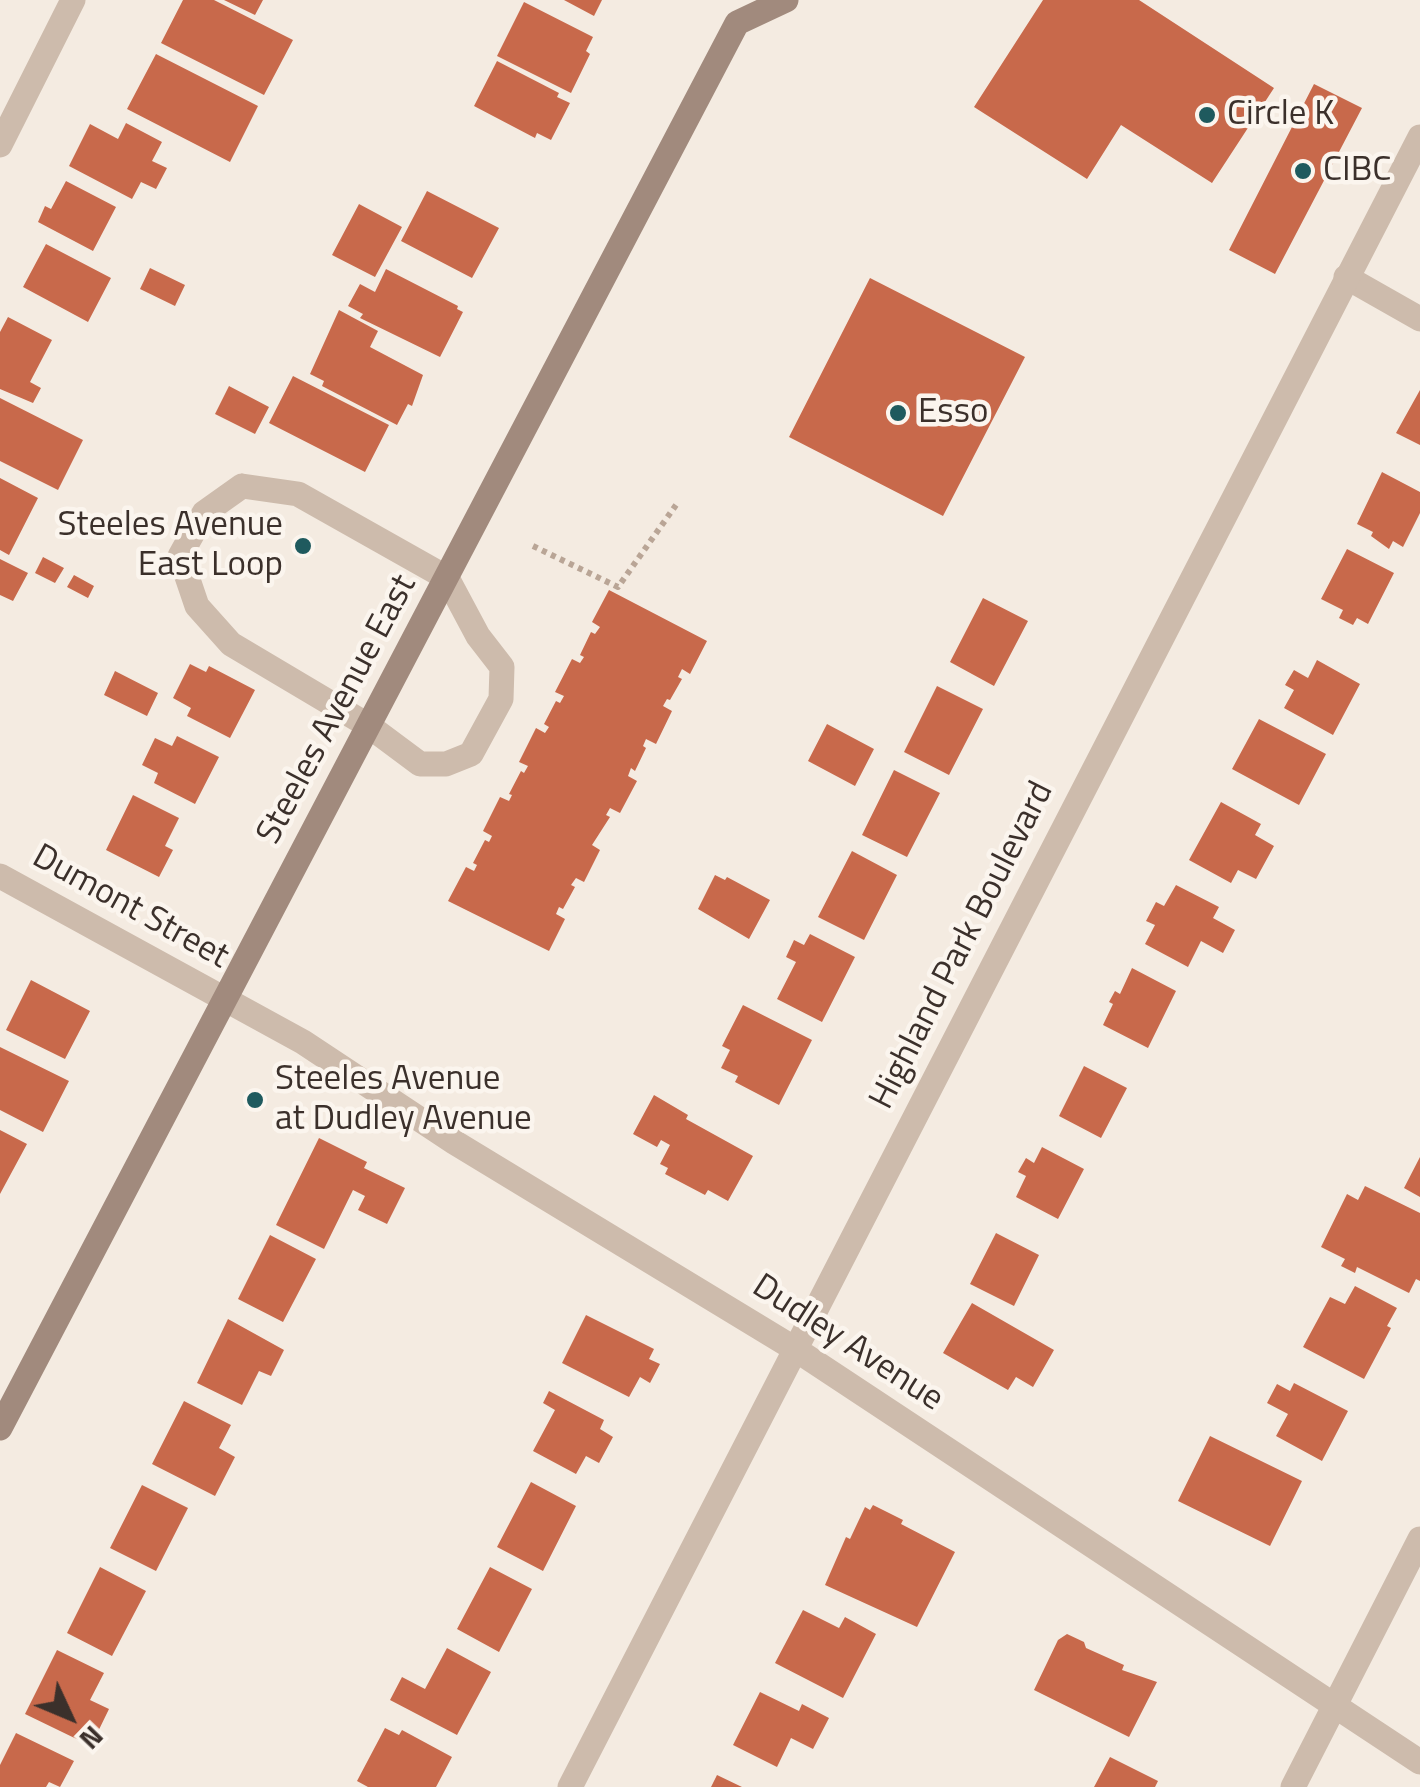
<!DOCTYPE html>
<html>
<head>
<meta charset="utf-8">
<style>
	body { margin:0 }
	#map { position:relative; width:1420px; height:1787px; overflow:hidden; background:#f4ebe1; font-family:"Titillium Web",sans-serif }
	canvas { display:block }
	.north { position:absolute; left:20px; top:1667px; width:100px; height:100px; -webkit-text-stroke:8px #fbf5ee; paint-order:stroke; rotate:134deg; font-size:28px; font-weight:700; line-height:40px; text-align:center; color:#3b302b }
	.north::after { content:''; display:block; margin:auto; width:35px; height:45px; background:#3b302b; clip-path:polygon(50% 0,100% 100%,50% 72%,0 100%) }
</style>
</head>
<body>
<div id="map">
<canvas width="1420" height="1787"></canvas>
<div class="north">N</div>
</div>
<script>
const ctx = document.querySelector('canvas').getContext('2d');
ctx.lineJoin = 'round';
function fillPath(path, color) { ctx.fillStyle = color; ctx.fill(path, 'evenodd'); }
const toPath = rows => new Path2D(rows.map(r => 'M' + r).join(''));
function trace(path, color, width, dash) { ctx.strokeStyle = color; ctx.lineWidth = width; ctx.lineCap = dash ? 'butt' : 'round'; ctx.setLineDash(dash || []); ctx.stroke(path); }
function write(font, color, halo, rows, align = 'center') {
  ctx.font = font + ' "Titillium Web",sans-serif'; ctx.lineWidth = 9; ctx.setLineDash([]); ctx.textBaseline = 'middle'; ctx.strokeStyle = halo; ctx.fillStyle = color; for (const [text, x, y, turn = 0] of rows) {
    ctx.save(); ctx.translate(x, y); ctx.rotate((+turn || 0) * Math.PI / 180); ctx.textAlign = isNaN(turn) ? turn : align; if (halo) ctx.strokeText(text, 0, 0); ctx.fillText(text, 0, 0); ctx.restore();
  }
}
const building = toPath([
	[183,0,214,0,293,40,264,95,161,43],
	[224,0,263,0,255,15],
	[564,0,602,0,594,16],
	[1043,0,1139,0,1274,88,1212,183,1121,125,1087,179,974,107],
	[524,2,593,37,586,51,590,54,571,93,497,56],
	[156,54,258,106,230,162,127,109],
	[497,61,559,93,557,97,570,103,551,140,537,133,535,138,474,106],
	[1314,84,1362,108,1275,274,1229,250],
	[126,123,162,142,152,161,167,168,156,189,141,182,132,199,69,166,90,124,118,139],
	[66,181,116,207,93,251,38,222,45,206,51,209],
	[427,191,499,228,472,278,401,241],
	[359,204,402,227,375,277,332,255],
	[46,244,111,278,88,322,23,287],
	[150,268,185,285,175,306,140,289],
	[386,269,458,306,457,309,463,312,440,357,360,318,363,314,348,306,360,284,375,292],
	[870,278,1025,357,943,516,789,437],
	[339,310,378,331,370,347,423,375,412,406,408,404,397,425,322,386,324,381,310,374],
	[8,317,52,340,30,382,41,388,33,403,0,389,0,332],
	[293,376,389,425,365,472,269,423],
	[229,386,269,407,255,434,215,414],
	[1420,390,1420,445,1396,433],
	[0,398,83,440,58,490,0,461],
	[1382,472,1420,492,1420,513,1403,547,1393,541,1389,549,1371,536,1373,532,1357,524],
	[0,478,38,498,9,555,0,550],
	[1347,549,1394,573,1368,624,1357,618,1353,625,1339,618,1343,610,1321,599],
	[43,557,64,568,55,583,35,573],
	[0,559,28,573,13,601,0,595],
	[74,575,94,586,88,598,67,587],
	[609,590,707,641,690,674,682,669,678,677,682,679,670,700,667,699,663,706,672,711,656,744,646,739,643,746,646,748,635,771,631,768,628,776,637,781,620,813,610,808,606,815,610,817,592,845,600,850,584,882,576,878,571,885,575,887,563,909,559,907,556,914,565,919,549,951,448,901,466,867,474,871,477,865,473,863,485,840,489,842,492,836,483,831,500,797,509,801,512,795,509,794,521,771,524,773,528,766,519,762,536,728,545,733,549,727,544,724,556,701,560,703,564,696,555,692,572,659,580,663,584,657,580,655,591,632,595,634,600,627,592,622],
	[983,598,1028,621,994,686,950,662],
	[1317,660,1360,684,1333,735,1284,708,1294,690,1285,685,1294,670,1308,678],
	[190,664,206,672,209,666,255,690,230,738,187,716,191,708,173,698],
	[115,671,158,693,147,716,104,695],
	[937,686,983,709,949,775,904,752],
	[1259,719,1326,754,1299,805,1232,769],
	[827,724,874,749,855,786,808,761],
	[177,736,219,757,195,804,154,783,158,773,142,765,155,738,172,746],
	[894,770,940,793,907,857,862,835],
	[133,795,179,818,165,846,173,850,159,877,106,850],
	[1221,802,1261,824,1255,835,1274,846,1256,879,1238,870,1231,883,1189,860],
	[852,851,897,875,864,940,818,917],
	[715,875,725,880,727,877,770,900,749,939,698,909],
	[1176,885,1219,907,1213,918,1235,930,1223,953,1201,941,1188,967,1145,944,1155,925,1146,921,1156,902,1164,906],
	[810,934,855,957,822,1022,777,999,796,962,786,957,794,940,804,945],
	[1132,968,1176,991,1148,1048,1103,1025,1113,1004,1109,1002,1115,991,1120,994],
	[31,980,90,1011,65,1059,6,1030],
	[743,1005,812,1040,779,1105,735,1082,738,1076,721,1068,730,1050,722,1046],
	[0,1047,69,1081,43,1132,0,1110],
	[1084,1066,1127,1088,1101,1138,1059,1116],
	[654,1095,688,1115,686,1119,753,1156,728,1201,708,1190,705,1195,665,1174,668,1168,660,1164,670,1145,661,1140,657,1147,633,1134],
	[0,1130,27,1144,0,1194],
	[319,1138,367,1162,364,1168,405,1188,387,1224,358,1210,365,1196,353,1190,324,1249,276,1225],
	[1042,1147,1084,1169,1058,1219,1016,1197,1026,1176,1018,1172,1026,1158,1034,1163],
	[1420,1157,1420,1197,1404,1188],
	[1365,1186,1420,1213,1420,1281,1416,1279,1409,1293,1357,1267,1355,1273,1341,1266,1345,1259,1321,1247,1347,1194,1358,1200],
	[996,1233,1039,1255,1014,1306,970,1284],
	[270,1235,316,1259,283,1322,238,1299],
	[1355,1286,1397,1308,1387,1326,1391,1328,1364,1379,1303,1347,1330,1297,1345,1304],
	[972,1303,1054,1350,1033,1387,1016,1377,1008,1390,943,1353],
	[586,1315,654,1349,649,1359,660,1364,650,1383,640,1377,629,1397,562,1363],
	[228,1319,284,1350,271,1376,259,1371,242,1405,197,1383],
	[1294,1383,1348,1411,1322,1461,1276,1436,1288,1414,1267,1403,1277,1384,1290,1391],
	[549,1391,604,1420,600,1429,613,1437,599,1463,586,1456,576,1474,533,1451,555,1410,543,1403],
	[184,1401,231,1425,219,1448,235,1457,215,1496,152,1464],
	[1210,1436,1302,1481,1270,1546,1178,1501],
	[531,1482,576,1506,543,1571,497,1547],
	[142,1485,188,1508,156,1571,110,1548],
	[873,1505,903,1520,901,1524,955,1552,917,1627,825,1585,846,1537,850,1539,865,1507,870,1510],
	[100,1567,146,1591,112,1656,67,1633],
	[490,1567,532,1589,499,1652,457,1629],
	[803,1610,839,1628,845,1617,876,1634,843,1698,775,1663],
	[1067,1634,1084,1642,1086,1648,1124,1665,1122,1670,1157,1682,1129,1737,1034,1690,1058,1640],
	[447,1648,491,1672,457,1735,390,1700,402,1677,425,1689],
	[57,1650,104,1673,90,1700,109,1709,91,1746,25,1714],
	[760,1692,799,1711,802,1704,829,1718,813,1749,791,1738,777,1767,733,1745],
	[385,1728,399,1735,402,1730,452,1757,436,1787,368,1787,357,1781],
	[16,1733,74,1761,60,1787,49,1782,46,1787,0,1787,0,1765],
	[1110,1757,1158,1781,1155,1787,1094,1787],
	[717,1775,742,1787,711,1787]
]);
const path = toPath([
	[533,546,618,587,676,505]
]);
const service = toPath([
	[1346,277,1420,319],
	[242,486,298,494,447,578,478,636,502,667,501,699,471,754,446,764,420,764,369,726,231,644,197,606,180,556,204,513,242,486]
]);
const minor = toPath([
	[0,145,73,0],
	[0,876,303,1042,454,1142,795,1349,1420,1762],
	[570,1787,1420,137],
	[1293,1787,1420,1539]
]);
const secondary = toPath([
	[0,1428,737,23,786,0]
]);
const markers = [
	[1207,115,10,"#1f5a5e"],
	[1303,171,10,"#1f5a5e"],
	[898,413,10,"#1f5a5e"],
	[303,546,10,"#1f5a5e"],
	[255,1100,10,"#1f5a5e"]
];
const poiNames = [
	["Circle K",1227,115],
	["CIBC",1323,171],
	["Esso",918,413],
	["Steeles Avenue",283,526,"right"],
	["East Loop",283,566,"right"],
	["Steeles Avenue",275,1080],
	["at Dudley Avenue",275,1120]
];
const streetNames = [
	["Steeles Avenue East",338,710,-62],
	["Dumont Street",130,908,29],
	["Highland Park Boulevard",963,946,-63],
	["Dudley Avenue",847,1344,33]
];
fillPath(building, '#c8694b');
trace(path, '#b9a596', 6, [5, 5]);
trace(service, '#cdbbac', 25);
trace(minor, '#cdbbac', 25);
trace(secondary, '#a18a7d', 25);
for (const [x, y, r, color] of markers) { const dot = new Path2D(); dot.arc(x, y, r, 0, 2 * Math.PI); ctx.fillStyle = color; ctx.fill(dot); trace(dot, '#fbf5ee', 4); }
write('35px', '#3b302b', '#fbf5ee', poiNames, 'left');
write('35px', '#3b302b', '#fbf5ee', streetNames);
</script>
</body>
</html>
